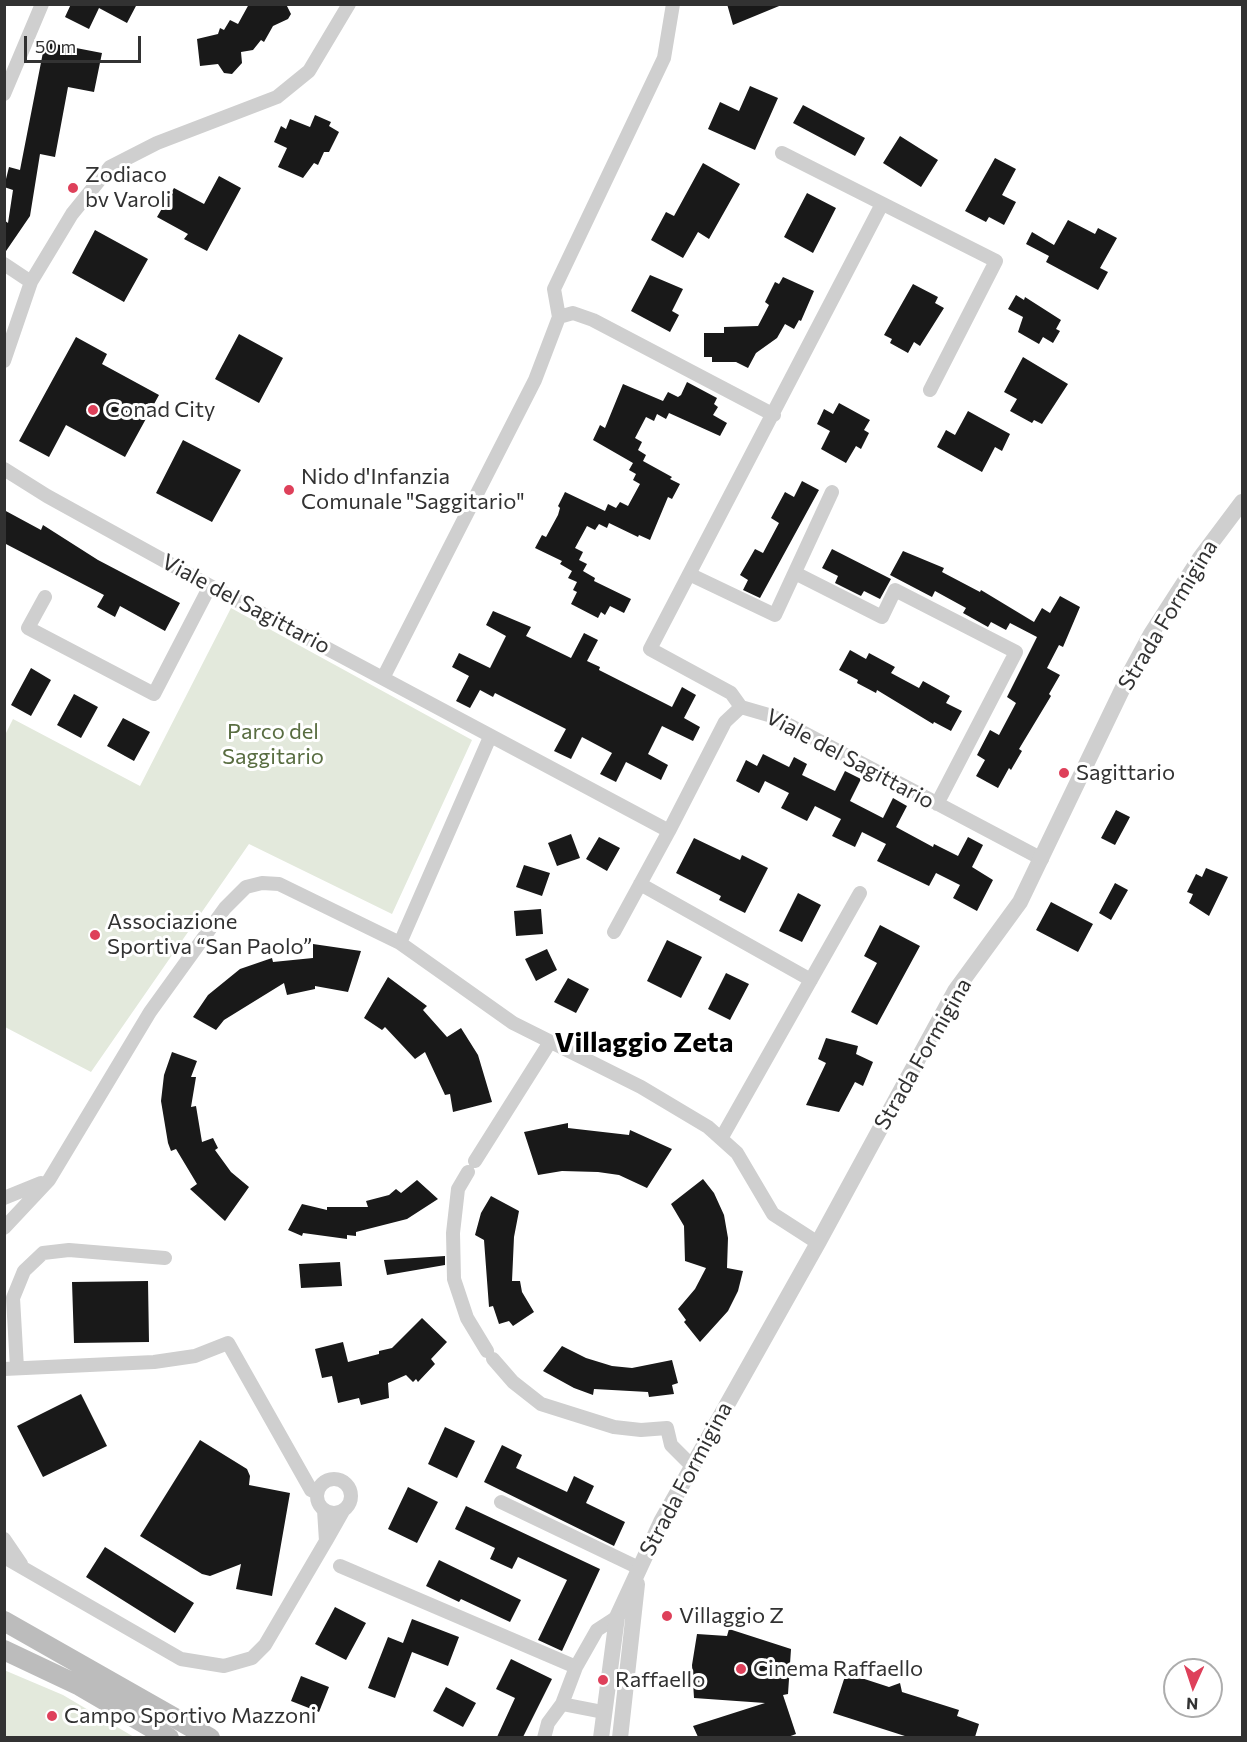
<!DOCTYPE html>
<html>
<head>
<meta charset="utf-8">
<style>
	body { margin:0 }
	#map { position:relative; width:1247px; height:1742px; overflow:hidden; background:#fff; font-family:Commissioner,sans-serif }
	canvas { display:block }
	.frame { position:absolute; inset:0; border:6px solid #323232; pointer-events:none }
	.north { position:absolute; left:1163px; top:1658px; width:60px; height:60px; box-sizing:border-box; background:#fff; border:2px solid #adadad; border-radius:50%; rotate:183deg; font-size:16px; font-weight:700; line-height:24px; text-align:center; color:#323232 }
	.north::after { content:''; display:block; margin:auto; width:21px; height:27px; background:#de405a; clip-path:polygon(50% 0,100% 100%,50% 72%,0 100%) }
	.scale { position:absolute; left:24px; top:36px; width:117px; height:27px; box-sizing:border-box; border:3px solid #323232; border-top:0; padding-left:8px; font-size:18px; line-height:21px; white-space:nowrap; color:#323232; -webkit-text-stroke:4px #fff; paint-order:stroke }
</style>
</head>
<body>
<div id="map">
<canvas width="1247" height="1742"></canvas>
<div class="frame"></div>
<div class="north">N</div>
<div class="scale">50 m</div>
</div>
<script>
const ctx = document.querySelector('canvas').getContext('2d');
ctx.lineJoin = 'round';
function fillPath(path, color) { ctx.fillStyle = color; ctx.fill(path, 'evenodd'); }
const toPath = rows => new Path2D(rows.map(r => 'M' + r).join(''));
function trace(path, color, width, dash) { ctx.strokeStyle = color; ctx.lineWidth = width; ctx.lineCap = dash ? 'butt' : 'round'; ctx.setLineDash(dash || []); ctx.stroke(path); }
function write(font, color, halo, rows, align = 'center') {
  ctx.font = font + ' Commissioner,sans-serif'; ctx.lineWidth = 6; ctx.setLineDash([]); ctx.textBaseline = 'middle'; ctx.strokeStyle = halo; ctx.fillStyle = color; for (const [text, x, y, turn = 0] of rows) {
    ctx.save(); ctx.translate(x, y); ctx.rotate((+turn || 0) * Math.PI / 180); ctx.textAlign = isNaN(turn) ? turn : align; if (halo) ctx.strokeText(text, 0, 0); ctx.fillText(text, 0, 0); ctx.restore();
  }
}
const green = toPath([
	[231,608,472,740,392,914,249,844,91,1072,5,1027,5,735,13,719,140,786],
	[4,1670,63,1695,134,1737,5,1737]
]);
const building = toPath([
	[71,4,137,4,127,23,99,8,89,29,65,17],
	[249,4,286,4,291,14,288,19,273,26,264,42,261,40,253,50,241,52,242,63,232,74,224,73,218,64,200,66,197,39,218,34,220,28,224,30,230,20,238,24],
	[727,4,784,4,733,25],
	[45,42,102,53,94,92,68,87,55,157,40,154,30,216,4,254,4,220,8,223,13,190,4,187,9,167,20,170],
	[750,86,778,98,755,150,708,129,720,102,739,111],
	[803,105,865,138,855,156,793,123],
	[315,115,331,122,329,126,339,132,329,152,324,152,318,165,314,163,303,178,278,167,287,148,274,142,281,126,286,129,290,119,310,127],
	[900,136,938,160,921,187,883,163],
	[995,158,1016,169,1002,195,1016,202,1004,225,989,217,986,222,965,211],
	[703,163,740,184,709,239,698,232,683,258,651,240,666,212,674,216],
	[219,176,241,188,207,251,184,239,188,234,157,217,174,188,204,204],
	[807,193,836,208,813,253,784,237],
	[1068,220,1095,234,1098,228,1117,238,1100,268,1108,272,1098,290,1046,262,1049,256,1026,244,1032,232,1054,245],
	[95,230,148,259,124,302,72,273],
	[650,275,683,289,672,311,679,315,670,332,631,311],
	[783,277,814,291,801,321,799,320,794,329,785,324,777,338,756,353,748,368,736,362,712,362,712,357,704,357,704,333,724,333,724,327,758,326,769,305,765,302,775,282,779,284],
	[913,284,938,297,935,303,944,308,920,346,914,342,908,353,890,343,892,339,884,335],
	[1016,295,1024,300,1025,297,1061,320,1056,329,1060,331,1053,343,1043,337,1039,344,1018,332,1023,317,1008,309],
	[239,334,283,358,259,403,215,379],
	[76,337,107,354,102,364,159,395,125,457,66,425,49,457,19,441],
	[1023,357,1068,384,1042,424,1034,420,1032,423,1010,411,1017,399,1004,392],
	[687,382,717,398,714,404,718,407,713,415,727,423,720,436,669,413,666,419,657,414,654,421,646,417,635,438,642,442,638,450,646,455,643,461,672,477,670,479,680,484,672,499,668,497,650,540,639,535,638,537,609,523,607,528,599,524,595,530,587,526,575,548,583,552,579,560,587,564,583,571,595,578,594,581,631,599,624,613,610,606,605,615,601,612,598,618,571,604,577,592,573,590,577,582,568,578,572,571,560,564,562,561,535,548,542,535,546,537,558,515,560,508,558,506,565,492,605,511,608,504,616,508,620,502,628,506,640,484,633,480,636,474,629,470,633,463,593,440,600,425,605,428,623,384,663,401,668,392,678,397,681,395],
	[839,403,870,420,864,430,869,433,861,449,856,446,846,463,821,449,830,431,817,424,824,409,833,414],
	[968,411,1010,434,1002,451,995,447,982,472,937,447,946,430,955,435],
	[183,440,241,470,212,522,156,493],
	[802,481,819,490,760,598,743,590,748,580,740,575,755,549,763,553,779,523,771,518,785,492,794,497],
	[4,510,41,530,43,525,98,560,180,603,165,631,120,606,115,617,97,607,104,595,4,543],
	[832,549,891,579,880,599,864,591,861,596,835,583,838,576,822,568],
	[903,551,944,568,942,572,980,592,981,590,1034,622,1042,608,1050,613,1060,596,1080,607,1063,647,1059,645,1047,668,1060,675,1049,694,1051,696,1019,749,1022,751,1011,770,1009,768,998,788,976,776,985,760,977,755,990,730,999,735,1016,703,1007,697,1037,637,1010,623,1006,630,991,622,988,627,963,613,966,608,935,591,932,597,890,575],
	[493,611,531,627,526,636,571,658,584,633,598,640,587,661,600,667,599,670,672,707,682,687,696,695,684,718,700,727,693,741,662,726,648,754,668,765,661,780,626,762,616,782,600,774,612,753,582,737,571,759,554,751,566,729,495,693,493,697,480,690,470,708,456,701,469,676,452,667,459,653,490,668,506,636,486,625],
	[850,650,866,659,869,653,895,667,891,673,919,688,923,681,950,696,946,703,962,711,951,731,934,722,933,724,877,690,876,693,857,683,858,680,839,670],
	[31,668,51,680,31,716,11,705],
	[74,694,98,707,81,738,57,725],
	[123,718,150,732,134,761,107,746],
	[763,754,789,767,794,757,807,764,802,775,835,791,845,771,861,779,850,801,883,818,893,798,907,806,896,827,933,847,934,844,958,856,968,837,983,845,972,867,993,880,977,911,953,898,960,885,936,873,929,886,877,861,886,844,862,832,855,847,832,836,841,819,815,806,807,821,781,808,789,793,765,781,759,793,736,781,746,760,757,766],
	[1116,810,1130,817,1115,845,1101,838],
	[571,834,580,858,557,866,548,843],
	[599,837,620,848,607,871,586,859],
	[694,838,740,860,742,855,768,868,745,913,719,900,721,896,676,873],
	[524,865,550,873,542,896,516,887],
	[1206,868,1228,877,1209,916,1189,903,1193,894,1187,892,1196,874,1202,877],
	[1115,883,1128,890,1111,920,1099,913],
	[798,893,821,905,802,942,779,931],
	[1051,902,1093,924,1078,952,1036,930],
	[541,909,543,934,516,936,514,911],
	[880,925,920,946,877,1025,851,1012,877,963,864,956],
	[667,940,702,957,681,998,647,981],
	[313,944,361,951,348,992,315,986,315,989,287,995,284,983,224,1020,216,1030,193,1017,208,995,240,969,272,958,273,962,313,958],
	[547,949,557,970,536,981,525,959],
	[726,973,749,984,730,1020,708,1009],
	[388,977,427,1006,423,1010,447,1037,461,1028,478,1055,492,1102,453,1112,450,1094,445,1095,425,1052,415,1059,385,1027,382,1030,364,1018],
	[568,978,589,989,576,1013,554,1002],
	[826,1038,858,1046,856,1054,873,1062,863,1086,855,1082,839,1112,806,1105,826,1063,818,1059],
	[172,1052,197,1061,191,1077,196,1077,191,1107,196,1106,202,1142,213,1138,218,1148,215,1150,231,1172,249,1187,225,1221,190,1189,197,1184,176,1149,171,1151,168,1143,161,1101,164,1075],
	[568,1123,568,1128,629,1135,630,1130,672,1149,647,1188,619,1175,598,1172,562,1171,538,1175,524,1132],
	[703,1179,714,1193,724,1215,728,1238,727,1268,743,1271,738,1291,728,1311,700,1342,684,1322,686,1320,678,1309,695,1289,706,1268,685,1261,684,1226,671,1204],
	[417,1180,438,1199,407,1219,356,1232,356,1236,347,1235,347,1239,303,1233,302,1236,288,1230,302,1204,327,1210,327,1207,368,1207,366,1201,389,1195,396,1189,401,1193],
	[491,1196,519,1211,514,1237,512,1281,520,1281,522,1292,534,1312,513,1326,509,1321,499,1324,493,1306,489,1307,484,1240,475,1235,481,1213],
	[445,1256,445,1265,387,1275,384,1260],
	[340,1262,342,1286,301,1288,299,1264],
	[148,1281,149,1342,74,1343,72,1282],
	[422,1318,447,1342,431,1359,435,1364,418,1382,416,1379,413,1382,406,1375,388,1383,389,1398,361,1405,359,1398,338,1403,332,1376,322,1378,315,1349,343,1342,348,1362,379,1354,379,1351,392,1348],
	[562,1346,586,1358,612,1366,632,1368,672,1360,678,1383,672,1385,674,1394,649,1397,648,1392,594,1389,593,1395,574,1388,543,1371],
	[81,1394,107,1446,43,1477,17,1426],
	[445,1427,475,1441,457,1478,428,1464],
	[200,1440,247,1469,250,1476,249,1485,290,1493,272,1596,236,1589,241,1564,210,1576,202,1574,140,1536],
	[502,1445,522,1455,516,1468,567,1492,574,1476,594,1486,586,1503,625,1522,614,1546,484,1482],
	[408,1487,438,1502,417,1543,388,1529],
	[466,1506,600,1569,562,1651,538,1640,567,1580,518,1557,512,1569,490,1559,495,1548,455,1529],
	[105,1547,194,1603,175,1633,86,1577],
	[439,1560,521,1600,510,1622,461,1599,459,1602,426,1586],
	[335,1607,366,1623,346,1660,315,1644],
	[412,1619,459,1637,448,1666,412,1652,395,1698,368,1688,388,1637,403,1643],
	[729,1629,791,1649,788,1694,783,1695,796,1734,788,1737,698,1737,693,1726,765,1703,694,1698,692,1665,697,1634,727,1636],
	[511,1659,552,1679,523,1737,497,1737,515,1698,496,1689],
	[846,1673,889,1687,900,1683,902,1692,959,1710,957,1716,979,1724,975,1737,908,1737,833,1713],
	[301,1676,329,1687,319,1712,291,1701],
	[446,1687,476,1703,463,1727,433,1711]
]);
const minor = toPath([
	[4,94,42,4],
	[782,153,996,261,930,390],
	[4,264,31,282],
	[559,317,573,313,593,320,774,415],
	[4,361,31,282,72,214,110,167,157,143,277,97,309,71,349,4],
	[4,469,47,496,210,586,669,831,725,722,741,707,772,716,1042,859],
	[795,573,882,617,895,590,1016,652,937,804],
	[689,574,775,615,832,492],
	[45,597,28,628,154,694,210,586],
	[383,678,535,380,559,317,554,289,664,58,673,4],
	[741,707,731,693,650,649,882,204],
	[640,884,811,980],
	[614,932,669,831],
	[400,943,490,737],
	[722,1137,860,893],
	[475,1161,550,1042],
	[468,1172,458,1189,453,1233,454,1279,467,1318,487,1351],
	[4,1198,41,1183],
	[4,1228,49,1180,150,1012,225,908,246,887,262,883,279,884,400,943,513,1023,641,1087,708,1127,737,1153,773,1214,818,1243],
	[493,1359,513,1382,541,1404,614,1427,641,1430,667,1428,671,1445,691,1465],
	[17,1368,13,1298,24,1271,43,1253,69,1250,165,1258],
	[4,1369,154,1362,195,1356,228,1343,311,1490,317,1493],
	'317 1496a17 17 0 1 1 34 0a17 17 0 1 1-34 0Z',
	[501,1502,639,1568],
	[324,1510,326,1541,343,1511],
	[4,1539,21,1564],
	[4,1557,181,1659,224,1666,252,1658,265,1645,326,1541],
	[340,1566,576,1667],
	[562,1704,603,1712],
	[544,1738,548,1723,562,1704,576,1667,597,1630,617,1617]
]);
const tertiary = toPath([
	[601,1738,617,1617,661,1522,818,1243,955,991,1020,902,1131,671,1151,634,1200,558,1242,502],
	[620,1738,637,1584]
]);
const secondary = toPath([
	[4,1621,210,1738],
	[4,1650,80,1686,169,1738]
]);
const markers = [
	[73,188,6,"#de405a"],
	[93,410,6,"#de405a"],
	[289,490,6,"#de405a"],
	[1064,773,6,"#de405a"],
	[95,935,6,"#de405a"],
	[667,1616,6,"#de405a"],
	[741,1669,6,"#de405a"],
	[603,1680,6,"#de405a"],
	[52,1716,6,"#de405a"]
];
const poiNames = [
	["Zodiaco",85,175],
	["bv Varoli",85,200],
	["Conad City",105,410],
	["Nido d'Infanzia",301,477],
	["Comunale \"Saggitario\"",301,502],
	["Sagittario",1076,773],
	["Associazione",107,922],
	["Sportiva “San Paolo”",107,947],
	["Villaggio Z",679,1616],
	["Cinema Raffaello",753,1669],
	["Raffaello",615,1680],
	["Campo Sportivo Mazzoni",64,1716]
];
const streetNames = [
	["Viale del Sagittario",246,604,28],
	["Strada Formigina",1168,615,-59],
	["Viale del Sagittario",850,759,28],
	["Strada Formigina",923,1054,-60],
	["Strada Formigina",686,1479,-62]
];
const parkNames = [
	["Parco del",273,732],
	["Saggitario",273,757]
];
const districtNames = [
	["Villaggio Zeta",644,1043]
];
fillPath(green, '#e3e9dc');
fillPath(building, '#191919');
trace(minor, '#cfcfcf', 14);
trace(tertiary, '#cfcfcf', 16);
trace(secondary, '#bcbcbc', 20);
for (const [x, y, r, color] of markers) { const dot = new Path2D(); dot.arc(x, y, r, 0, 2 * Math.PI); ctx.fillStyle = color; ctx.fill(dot); trace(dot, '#fff', 2); }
write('22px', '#323232', '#fff', poiNames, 'left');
write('22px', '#323232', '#fff', streetNames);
write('22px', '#596d41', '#fff', parkNames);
write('bold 28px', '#000', '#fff', districtNames);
</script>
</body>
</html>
